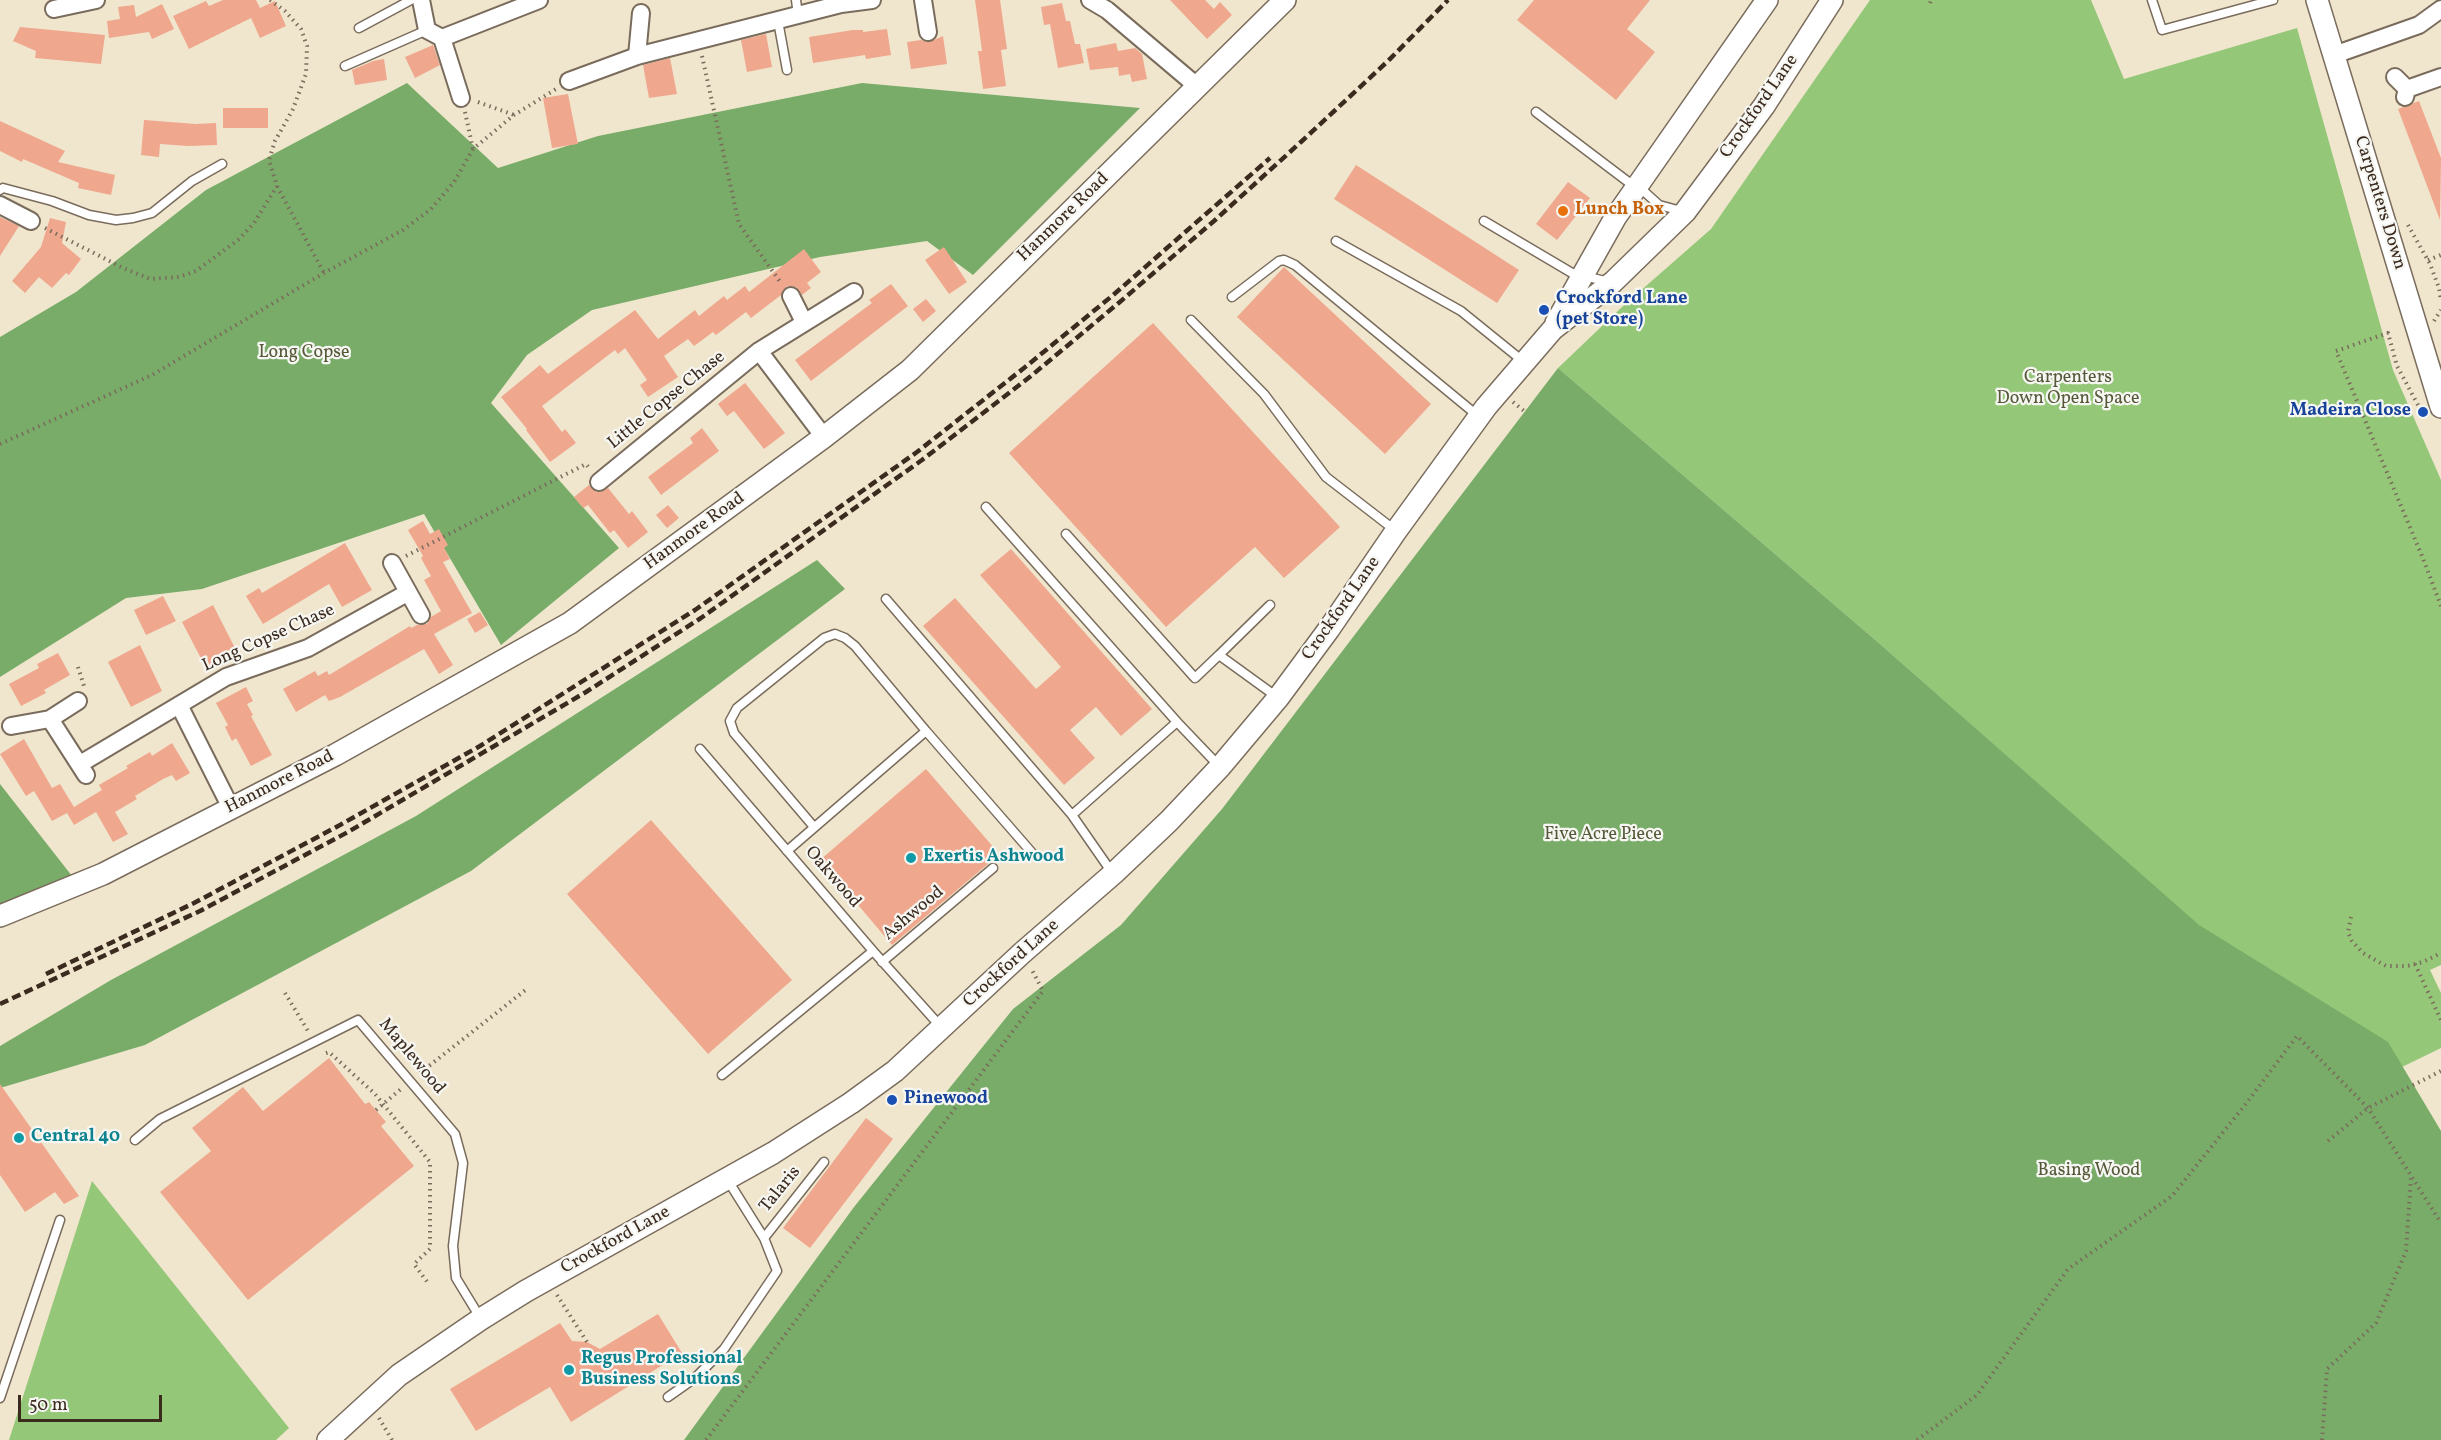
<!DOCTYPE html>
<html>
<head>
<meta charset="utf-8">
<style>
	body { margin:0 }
	#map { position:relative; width:2441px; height:1440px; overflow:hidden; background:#f0e6ce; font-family:Vollkorn,serif }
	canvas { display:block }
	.scale { position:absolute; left:18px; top:1395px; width:144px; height:27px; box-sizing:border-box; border:3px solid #3b2a1e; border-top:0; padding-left:8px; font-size:18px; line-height:21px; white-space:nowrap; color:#3b2a1e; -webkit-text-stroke:4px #f6f6f2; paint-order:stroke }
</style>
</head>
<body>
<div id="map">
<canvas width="2441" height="1440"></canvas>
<div class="scale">50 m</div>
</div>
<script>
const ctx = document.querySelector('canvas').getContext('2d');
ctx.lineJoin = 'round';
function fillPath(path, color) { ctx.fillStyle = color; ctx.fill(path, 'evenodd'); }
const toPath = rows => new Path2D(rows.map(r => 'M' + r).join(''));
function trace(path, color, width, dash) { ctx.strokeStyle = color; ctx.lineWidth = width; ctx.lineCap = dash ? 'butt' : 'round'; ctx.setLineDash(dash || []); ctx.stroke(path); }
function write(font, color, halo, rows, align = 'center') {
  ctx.font = font + ' Vollkorn,serif'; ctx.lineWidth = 4.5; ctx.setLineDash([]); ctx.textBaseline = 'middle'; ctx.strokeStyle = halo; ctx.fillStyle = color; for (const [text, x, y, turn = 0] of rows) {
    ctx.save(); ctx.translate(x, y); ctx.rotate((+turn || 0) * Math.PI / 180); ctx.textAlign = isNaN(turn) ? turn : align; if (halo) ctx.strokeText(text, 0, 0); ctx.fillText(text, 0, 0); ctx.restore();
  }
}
const green = toPath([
	[1870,0,2091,0,2124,79,2297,28,2393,370,2441,480,2441,965,2430,970,2441,993,2441,1048,2402,1067,2401,1065,2441,1440,1473,1440,2104,842,1880,644,1558,368,1622,307,1711,229],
	[92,1181,289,1428,276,1440,9,1440]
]);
const forest = toPath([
	[407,83,498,168,598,136,862,83,1140,108,973,275,927,241,820,257,592,310,527,355,491,403,619,548,501,645,424,514,202,589,126,598,0,677,0,337,76,292,206,190],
	[1558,368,1880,644,2199,925,2388,1042,2441,1131,2441,1440,684,1440,854,1207,1013,1009,1121,925,1222,809],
	[817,560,845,589,471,871,145,1045,0,1088,0,1046,111,980,416,816],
	[0,784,72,876,0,904]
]);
const building = toPath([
	[223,0,256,0,260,8,275,1,286,26,260,38,251,18,189,49,173,16,206,1,209,6],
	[975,0,1000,0,1007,49,1001,50,1006,86,983,89,978,51,982,51],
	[1170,0,1205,0,1214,9,1220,2,1232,15,1207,39],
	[1534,0,1650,0,1627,29,1655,52,1616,100,1517,20],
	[1062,3,1066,21,1070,21,1075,44,1080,44,1084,63,1058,68,1050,24,1044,25,1041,7],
	[162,4,174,29,152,39,149,32,109,38,107,21,120,19,118,7,134,5,136,17],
	[20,27,105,35,101,64,35,58,36,51,13,41],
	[887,29,891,55,866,59,865,55,813,63,809,37,853,30,863,30,863,32],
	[766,34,772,67,747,72,741,40],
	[943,36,947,64,911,69,907,42,921,40,929,42],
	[1116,43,1118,51,1135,48,1142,54,1147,79,1132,82,1130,74,1119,76,1118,67,1090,70,1086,49],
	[433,45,440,65,415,78,405,57],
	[670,58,677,94,649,98,643,65],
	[384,59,387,80,355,85,352,70,373,61],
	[568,94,578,144,552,148,543,98],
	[2419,101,2441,158,2440,220,2398,109],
	[223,108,268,108,268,128,223,128],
	[144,120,196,124,216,123,217,145,188,146,160,144,159,157,141,155],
	[0,121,65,151,58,162,115,175,111,195,78,188,79,183,23,159,22,162,0,151],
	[1356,165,1519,270,1497,303,1334,199],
	[1568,182,1590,198,1557,240,1536,224],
	[0,217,19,226,0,256],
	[50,218,66,222,62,243,81,259,69,275,66,273,52,288,39,277,25,293,12,281,41,247],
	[944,247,967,282,949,294,925,260],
	[804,249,821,272,807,283,811,288,802,295,796,287,787,286,781,295,751,318,746,312,716,335,713,332,694,346,688,339,664,356,678,377,648,397,640,385,647,380,625,348,618,354,615,350,542,406,562,432,565,429,576,443,550,462,526,430,527,429,501,397,540,365,548,374,635,310,658,339,695,310,699,316,724,296,727,300,745,286,749,292],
	[1284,267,1431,404,1385,454,1237,317],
	[891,284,908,306,811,381,795,360,872,303,869,300],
	[926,299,936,311,923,322,913,309],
	[1153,323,1340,527,1284,578,1255,547,1166,627,1009,453],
	[745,383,785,433,764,449,734,411,727,416,718,404],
	[702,428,719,451,661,495,648,477,693,443,690,438],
	[589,485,596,492,601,492,608,488,629,514,632,511,648,532,628,548,614,530,610,533,588,505,583,508,574,497],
	[668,505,679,518,667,528,656,515],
	[423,521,430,534,439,529,448,545,444,548,450,559,443,562,472,613,434,634,453,665,439,674,424,649,340,697,329,701,325,695,296,712,283,689,315,671,318,676,327,671,329,675,410,626,411,628,417,625,427,624,431,617,441,611,424,580,431,576,421,558,423,556,408,530],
	[345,543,372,590,342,607,329,584,263,624,246,596,259,588,262,593],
	[1011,549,1152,709,1121,736,1096,707,1070,730,1095,758,1064,785,923,626,955,598,1036,689,1061,667,980,575],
	[163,596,176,621,146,635,134,610],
	[213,605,237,652,206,668,182,622],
	[480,612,488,625,475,633,467,619],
	[140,645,162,691,131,707,108,662],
	[58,653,70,675,44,690,46,693,21,706,9,684,39,668,37,664],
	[246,687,253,701,247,704,253,715,251,716,272,755,251,766,236,738,232,741,225,727,228,725,216,703],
	[24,739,52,788,60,784,74,807,102,790,99,785,128,768,126,766,150,752,152,756,172,743,190,773,176,781,172,775,163,779,135,796,137,799,115,812,128,834,113,842,96,812,74,825,67,813,52,821,34,791,26,796,0,754],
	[926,769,1001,856,989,863,892,945,820,860],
	[651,820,792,980,708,1054,567,894],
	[329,1058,365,1104,369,1102,386,1122,381,1126,414,1166,248,1300,160,1192,211,1151,192,1128,243,1087,263,1111],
	[0,1084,79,1196,64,1204,55,1192,25,1212,0,1175],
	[866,1118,893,1139,810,1248,783,1228],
	[658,1314,682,1353,571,1422,550,1387,476,1431,450,1389,560,1323,572,1341,587,1342,600,1349]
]);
const path = toPath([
	[270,0,285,11,301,29,307,46,306,74,293,109,275,141,269,160,277,186,324,273],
	[1930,3,1931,0],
	[702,56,739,224,781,283],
	[478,102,514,115],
	[465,112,473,149],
	[2408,225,2430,264,2439,288,2441,301],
	[45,228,123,268,150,279,179,277,196,271,238,240,254,223,277,186],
	[2428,260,2441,255],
	[2434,321,2441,310],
	[1513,402,1524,411],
	[2418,405,2397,366,2388,333,2336,351,2422,556,2441,606],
	[0,444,152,375,324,273,403,230,431,209,454,182,473,149,514,115,556,89],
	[406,556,586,464,590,469],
	[78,667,84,686],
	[2351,917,2348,932,2352,941,2363,953,2386,966,2407,966,2423,962,2441,953],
	[2415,964,2441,1020],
	[285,993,308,1031],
	[326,1053,329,1052,375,1094,430,1162,430,1249,414,1264,428,1283],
	[420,1073,528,988],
	[376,1110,401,1089],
	[2328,1141,2368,1108,2441,1071],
	[557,1295,587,1342],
	[379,1418,392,1440],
	[706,1440,1043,991,1032,970],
	[1917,1440,1977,1395,2068,1269,2172,1196,2245,1105,2297,1036,2368,1108,2441,1223],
	[2322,1440,2327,1369,2376,1323,2406,1251,2411,1177]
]);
const service = toPath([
	[796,0,798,15],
	[2152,0,2162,30,2273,0],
	[778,21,787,70],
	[359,28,411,0],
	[345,66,427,30],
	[1536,112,1627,181,1637,185,1659,205,1685,212],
	[0,190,3,188,52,201,89,215,116,220,133,218,152,213,192,181,222,164],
	[1484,221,1572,273,1609,282],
	[1336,241,1461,311,1524,362],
	[1232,297,1279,261,1284,260,1295,265,1478,416],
	[1191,320,1264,394,1326,477,1396,531],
	[986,507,1177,722,1220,767],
	[1066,534,1195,678,1219,655,1277,697],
	[886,599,1072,815,1113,874],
	[1219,655,1270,605],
	[700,749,873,951,941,1027],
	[1072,815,1177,722],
	[814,827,734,733,730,721,737,708,824,638,835,634,845,638,855,646,926,731],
	[787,851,926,731,1033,854],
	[882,962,993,868],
	[722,1075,873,951],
	[135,1140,160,1119,358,1020,455,1134,463,1163,453,1246,456,1278,481,1319],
	[764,1238,824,1162],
	[668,1397,695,1378,724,1349,777,1271,764,1238,727,1179],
	[0,1398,60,1220]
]);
const minor = toPath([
	[421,0,427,30,442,38,539,0],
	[923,0,928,32],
	[1090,0,1107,10,1198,87],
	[54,9,96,0],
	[442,38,461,98],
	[2334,55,2419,25,2441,9],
	[637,56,641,13],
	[2395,77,2407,89,2405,97],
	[569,81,637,56,841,4,872,0],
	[2407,89,2441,77],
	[0,205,31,221],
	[791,296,804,322],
	[759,351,824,437],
	[599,482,759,351,854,292],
	[392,563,421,615],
	[179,705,231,808],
	[50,719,86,775],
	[11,726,50,719,78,701],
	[80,764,226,677,308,648,407,593]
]);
const tertiary = toPath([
	[2317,0,2441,407],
	[1556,323,1615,218,1767,0],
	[0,916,103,874,335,755,570,623,824,437,910,370,1285,0],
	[328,1440,399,1375,481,1319,526,1291,773,1153,851,1103,895,1071,1022,953,1113,874,1169,821,1220,767,1278,698,1329,629,1396,531,1486,407,1553,329,1613,282,1685,212,1764,106,1832,0]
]);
const rail = toPath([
	[46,974,194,903,340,825,480,746,695,610,917,452,1024,368,1112,296,1270,158],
	[0,1004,200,911,348,832,586,692,701,618,922,460,1031,376,1121,301,1214,221,1302,141,1388,61,1448,0]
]);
const markers = [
	[1563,211,6,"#e8710a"],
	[1544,310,6,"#1a4fb4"],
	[2423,412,6,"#1a4fb4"],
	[911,858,6,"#0f9aa8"],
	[892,1100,6,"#1a4fb4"],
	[19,1138,6,"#0f9aa8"],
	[569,1370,6,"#0f9aa8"]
];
const streetNames = [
	["Crockford Lane",1760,107,-55],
	["Carpenters Down",2379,203,73],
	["Hanmore Road",1064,218,-44],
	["Little Copse Chase",667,401,-39],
	["Hanmore Road",695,532,-36],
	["Crockford Lane",1342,609,-55],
	["Long Copse Chase",269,639,-24],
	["Hanmore Road",280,783,-27],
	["Oakwood",832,878,49],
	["Ashwood",914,914,-40],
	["Crockford Lane",1012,964,-42],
	["Maplewood",411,1057,50],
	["Talaris",781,1190,-51],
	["Crockford Lane",616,1241,-29]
];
const foodNames = [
	["Lunch Box",1575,211]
];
const transitNames = [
	["Crockford Lane",1556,300],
	["(pet Store)",1556,321],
	["Madeira Close",2411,412,"right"],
	["Pinewood",904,1100]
];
const parkNames = [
	["Long Copse",304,354],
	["Carpenters",2068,379],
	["Down Open Space",2068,400],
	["Five Acre Piece",1603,836],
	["Basing Wood",2089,1172]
];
const cultureNames = [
	["Exertis Ashwood",923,858],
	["Central 40",31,1138],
	["Regus Professional",581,1360],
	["Business Solutions",581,1381]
];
fillPath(green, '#95c778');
fillPath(forest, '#78ac68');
fillPath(building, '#efa78e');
trace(service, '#7a6c5c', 11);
trace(minor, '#7a6c5c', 20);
trace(tertiary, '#7a6c5c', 24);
trace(path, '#7a6c5c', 4, [1.5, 4.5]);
trace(service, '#fff', 8);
trace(minor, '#fff', 16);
trace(tertiary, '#fff', 21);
trace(rail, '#3b2a1e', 4.5, [9, 4.5]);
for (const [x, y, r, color] of markers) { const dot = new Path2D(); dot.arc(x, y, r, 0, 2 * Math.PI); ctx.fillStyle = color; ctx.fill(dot); trace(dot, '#f6f6f2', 2); }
write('18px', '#3b2a1e', '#f6f6f2', streetNames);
write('bold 18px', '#c56008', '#f6f6f2', foodNames, 'left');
write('bold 18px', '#164399', '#f6f6f2', transitNames, 'left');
write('18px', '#565939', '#f6f6f2', parkNames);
write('bold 18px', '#0d838f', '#f6f6f2', cultureNames, 'left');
</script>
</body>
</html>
